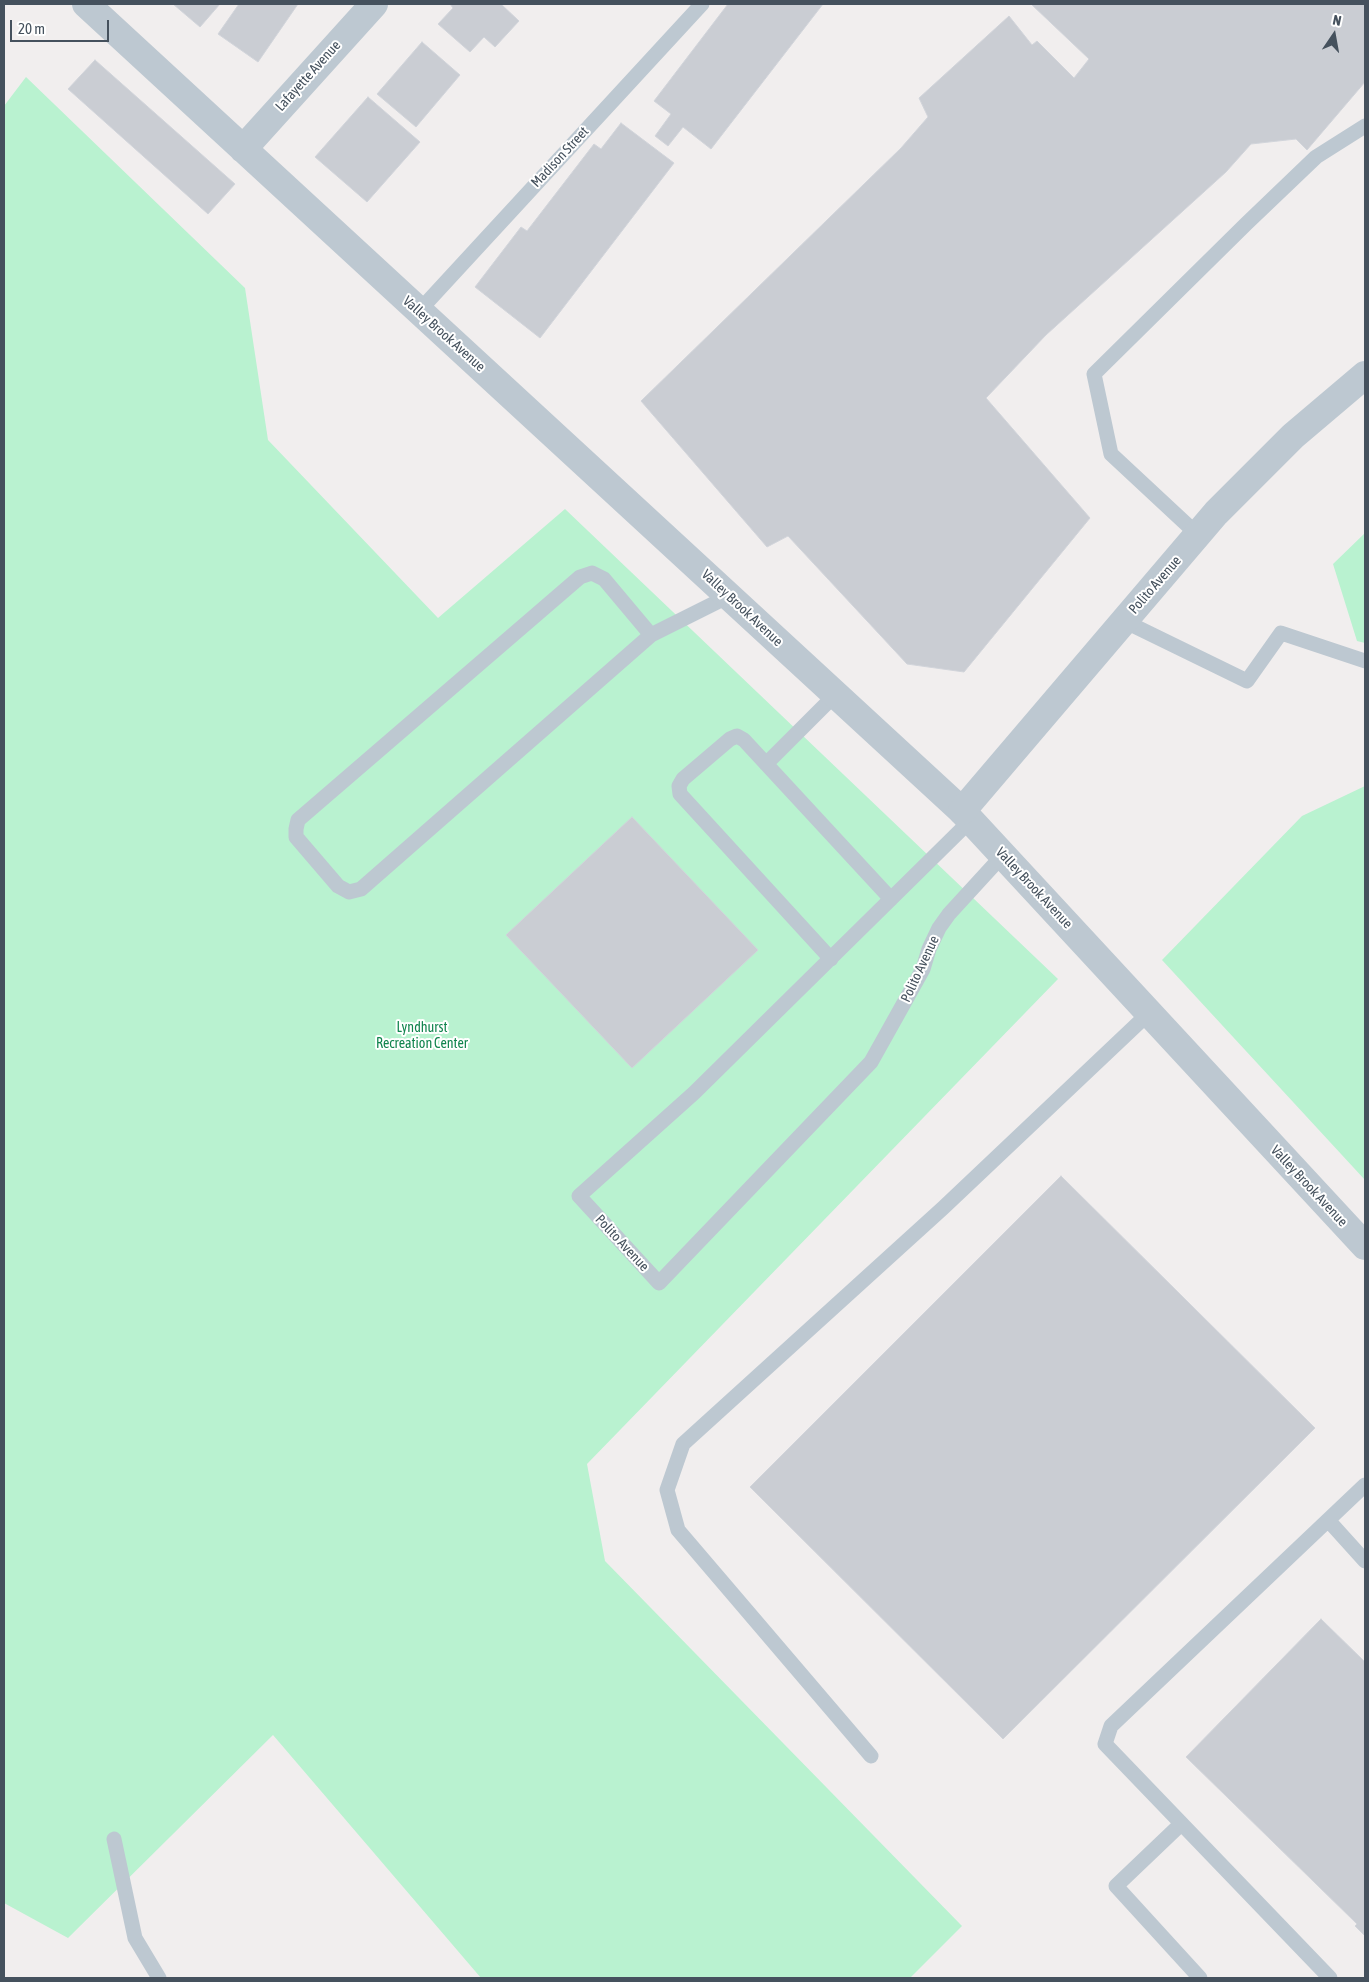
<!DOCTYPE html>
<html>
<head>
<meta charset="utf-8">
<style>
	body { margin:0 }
	#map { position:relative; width:1369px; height:1982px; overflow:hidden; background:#f1eeee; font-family:"Asap Condensed",sans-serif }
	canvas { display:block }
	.frame { position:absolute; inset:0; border:5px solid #45515d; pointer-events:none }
	.north { position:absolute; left:1309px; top:10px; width:50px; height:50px; -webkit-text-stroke:4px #fff; paint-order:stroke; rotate:12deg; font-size:14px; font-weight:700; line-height:20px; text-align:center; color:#45515d }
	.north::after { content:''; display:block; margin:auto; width:18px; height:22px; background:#45515d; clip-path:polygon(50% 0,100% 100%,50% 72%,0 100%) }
	.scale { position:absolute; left:10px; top:20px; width:99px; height:22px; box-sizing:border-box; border:2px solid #45515d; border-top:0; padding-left:6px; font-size:15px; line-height:18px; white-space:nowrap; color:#45515d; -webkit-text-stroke:4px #fff; paint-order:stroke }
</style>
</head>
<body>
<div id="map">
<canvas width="1369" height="1982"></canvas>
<div class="frame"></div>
<div class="north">N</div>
<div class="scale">20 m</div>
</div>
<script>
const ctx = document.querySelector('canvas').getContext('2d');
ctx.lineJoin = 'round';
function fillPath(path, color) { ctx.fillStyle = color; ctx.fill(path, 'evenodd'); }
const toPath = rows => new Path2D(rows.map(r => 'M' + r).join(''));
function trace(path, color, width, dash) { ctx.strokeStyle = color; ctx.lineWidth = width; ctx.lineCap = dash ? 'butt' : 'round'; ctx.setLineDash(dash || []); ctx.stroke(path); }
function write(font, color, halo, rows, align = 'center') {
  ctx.font = font + ' "Asap Condensed",sans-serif'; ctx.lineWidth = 4; ctx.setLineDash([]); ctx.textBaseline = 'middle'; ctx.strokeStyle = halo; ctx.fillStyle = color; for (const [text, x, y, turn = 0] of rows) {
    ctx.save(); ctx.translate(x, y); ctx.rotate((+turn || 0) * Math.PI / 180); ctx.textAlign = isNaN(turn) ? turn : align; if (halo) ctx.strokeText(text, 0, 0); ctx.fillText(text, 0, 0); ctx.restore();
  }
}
const green = toPath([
	[26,77,245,288,268,440,438,618,565,509,1058,979,587,1464,605,1561,962,1926,910,1978,481,1978,273,1735,68,1938,4,1903,4,106],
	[1365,533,1365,643,1357,641,1333,564],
	[1365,786,1365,1180,1162,960,1302,816]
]);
const building = toPath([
	[173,4,220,4,200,27,173,4],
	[239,4,298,4,258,62,218,34,239,4],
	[450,4,501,4,519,21,495,47,484,37,470,52,438,24,453,8,450,4],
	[728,4,823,4,711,149,683,127,668,146,655,136,671,114,654,101,728,4],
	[1031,4,1365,4,1365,82,1307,150,1296,139,1251,144,1226,172,1046,335,986,398,1090,518,964,672,907,664,788,536,767,547,641,401,901,148,928,117,919,98,1009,16,1032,45,1037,41,1074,78,1089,59,1031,4],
	[422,42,460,75,416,127,377,94,422,42],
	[95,60,235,184,208,214,68,89,95,60],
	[368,97,420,142,367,202,315,157,368,97],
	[621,123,674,163,540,338,475,287,521,227,527,231,594,144,601,149,621,123],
	[632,817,758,950,632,1068,506,935,632,817],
	[1061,1176,1315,1428,1003,1739,750,1487,1061,1176],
	[1321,1619,1365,1662,1365,1936,1355,1926,1357,1924,1186,1757,1321,1619]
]);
const service = toPath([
	[419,311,702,4],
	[1198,535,1111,454,1094,374,1246,224,1316,157,1365,126],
	[1124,621,1247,681,1281,633,1365,661],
	[651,635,604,579,592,573,580,577,298,820,296,829,296,837,338,886,349,892,361,889,651,635,729,596],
	[766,764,836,694],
	[971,820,694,1093,579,1196,659,1283,871,1062,923,969,929,949,939,928,949,914,1003,855],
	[831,959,680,794,679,786,683,779,730,739,737,736,744,740,891,899],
	[1328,1520,1365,1561],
	[871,1756,678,1530,667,1490,683,1444,943,1208,1149,1013],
	[1181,1824,1116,1886,1200,1978],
	[114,1839,135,1938,159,1978],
	[1330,1978,1105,1744,1111,1726,1365,1485]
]);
const minor = toPath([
	[86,4,962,811,1365,1246],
	[243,149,374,4]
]);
const tertiary = toPath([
	[962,811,1216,513,1293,436,1365,375]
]);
const streetNames = [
	["Lafayette Avenue",308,76,-48],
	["Madison Street",560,157,-47],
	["Valley Brook Avenue",444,334,42],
	["Polito Avenue",1155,585,-49],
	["Valley Brook Avenue",742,608,43],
	["Valley Brook Avenue",1034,888,47],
	["Polito Avenue",920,969,-65],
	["Valley Brook Avenue",1309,1186,47],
	["Polito Avenue",622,1243,47]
];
const parkNames = [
	["Lyndhurst",422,1028],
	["Recreation Center",422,1044]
];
fillPath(green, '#b9f2d0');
fillPath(building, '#cacdd3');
trace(building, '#d1d4da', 1);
trace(service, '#bdc8d1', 15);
trace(minor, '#bdc8d1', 28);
trace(tertiary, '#bdc8d1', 28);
write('14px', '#45515d', '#fff', streetNames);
write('14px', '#10844d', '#fff', parkNames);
</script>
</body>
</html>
